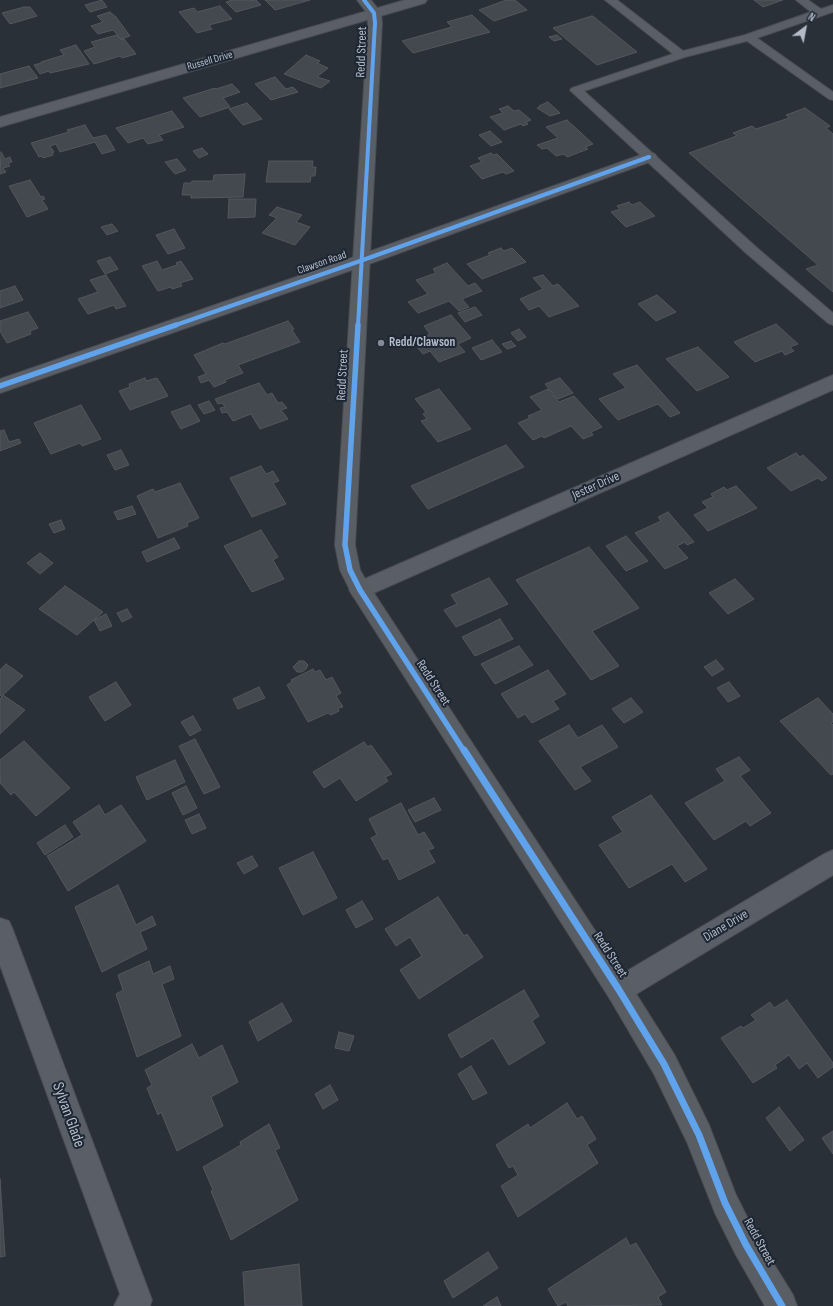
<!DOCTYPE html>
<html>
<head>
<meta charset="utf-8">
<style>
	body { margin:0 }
	#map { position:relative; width:833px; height:1306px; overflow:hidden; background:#2a3038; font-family:"Sofia Sans Condensed",sans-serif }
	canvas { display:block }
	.north { position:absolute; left:785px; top:8px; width:40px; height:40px; -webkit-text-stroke:3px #1d2633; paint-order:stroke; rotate:32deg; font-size:11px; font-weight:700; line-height:16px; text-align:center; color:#b4bcc9 }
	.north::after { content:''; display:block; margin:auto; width:14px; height:18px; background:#b4bcc9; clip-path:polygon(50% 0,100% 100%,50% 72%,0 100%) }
</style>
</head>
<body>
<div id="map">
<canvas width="833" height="1306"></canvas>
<div class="north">N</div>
</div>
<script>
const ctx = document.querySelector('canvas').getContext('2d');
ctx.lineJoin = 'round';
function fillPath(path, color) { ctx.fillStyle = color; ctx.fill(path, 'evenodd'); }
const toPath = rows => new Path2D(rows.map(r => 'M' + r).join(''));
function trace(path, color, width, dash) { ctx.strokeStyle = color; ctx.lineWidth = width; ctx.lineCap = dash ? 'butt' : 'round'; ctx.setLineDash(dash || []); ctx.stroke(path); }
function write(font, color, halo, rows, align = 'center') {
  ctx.font = font + ' "Sofia Sans Condensed",sans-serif'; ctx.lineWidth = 4; ctx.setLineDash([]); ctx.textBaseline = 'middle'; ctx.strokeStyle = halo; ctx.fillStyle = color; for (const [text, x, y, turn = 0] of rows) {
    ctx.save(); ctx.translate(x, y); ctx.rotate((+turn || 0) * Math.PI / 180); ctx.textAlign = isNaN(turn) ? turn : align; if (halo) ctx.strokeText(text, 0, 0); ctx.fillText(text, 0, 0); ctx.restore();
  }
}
const building = toPath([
	[102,0,107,7,90,12,85,5,102,0],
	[232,0,256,0,261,5,236,12,226,2,232,0],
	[265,0,310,0,275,10,265,0],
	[506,0,515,0,527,10,494,21,479,10,506,0],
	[754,0,783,0,763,7,754,0],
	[220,6,232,19,209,25,212,29,197,33,179,12,194,8,197,12,220,6],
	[24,7,30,7,37,16,10,24,2,13,24,7],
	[110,12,116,17,130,36,121,39,113,30,98,34,91,26,103,22,97,16,110,12],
	[472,15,490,32,413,53,402,41,452,27,447,22,472,15],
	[592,16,594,17,637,52,597,65,553,28,592,16],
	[117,35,121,40,124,39,136,54,122,58,120,56,94,64,84,51,95,47,91,42,117,35],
	[557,35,562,39,554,41,549,37,557,35],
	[76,45,89,64,50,73,49,71,40,74,34,65,41,63,41,62,64,55,60,50,76,45],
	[306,55,320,61,317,63,328,68,317,77,330,81,321,88,284,74,306,55],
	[29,66,38,78,0,88,0,74,29,66],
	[275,77,286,89,293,87,298,92,271,100,255,84,275,77],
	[232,84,240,92,223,98,230,107,200,117,183,98,215,88,216,89,232,84],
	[548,102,560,113,550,116,537,108,540,107,539,106,548,102],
	[247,103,262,119,243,125,229,109,247,103],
	[508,106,514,111,519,110,531,120,526,122,528,124,523,126,521,124,504,130,490,117,503,113,499,109,508,106],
	[805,108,830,126,826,128,833,134,833,292,806,269,818,265,689,153,737,136,733,133,752,126,756,129,789,118,786,115,805,108],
	[172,111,184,127,159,135,163,140,148,144,143,138,128,143,116,128,172,111],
	[567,120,593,144,585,147,588,149,567,157,564,154,556,156,547,148,542,149,537,145,558,138,546,127,567,120],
	[85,125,93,138,106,135,115,150,102,154,95,142,60,152,56,144,50,146,54,152,52,153,53,155,43,158,42,156,39,157,31,143,69,132,67,130,85,125],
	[490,131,502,142,491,146,479,135,490,131],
	[202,148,208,154,199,158,193,151,202,148],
	[1,152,5,159,10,157,12,162,8,163,10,166,3,168,6,172,0,174,1,152],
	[491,153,493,155,497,154,514,171,506,174,503,172,482,179,470,166,482,162,478,158,491,153],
	[177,159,186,170,175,174,165,162,177,159],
	[269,161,313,161,312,167,316,167,315,176,311,176,310,182,266,182,269,161],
	[245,174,243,197,191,198,191,195,182,195,184,183,191,183,192,181,213,181,214,175,245,174],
	[30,180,41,197,43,196,45,199,42,200,48,209,27,217,9,186,30,180],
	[229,199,256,199,255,217,228,218,229,199],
	[629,202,632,205,640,202,655,216,626,227,611,212,620,209,617,206,629,202],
	[277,207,302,215,296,222,310,227,295,245,262,233,277,218,269,215,277,207],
	[112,224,118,231,107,235,101,227,112,224],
	[174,229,185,248,168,254,156,235,174,229],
	[501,248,504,251,512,248,526,262,482,279,467,264,490,255,488,253,501,248],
	[110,257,118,269,105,274,97,261,110,257],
	[157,261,162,270,177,265,176,263,181,261,193,279,180,283,182,286,172,289,171,287,158,291,142,266,157,261],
	[447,263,468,286,475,283,482,291,462,299,469,307,459,311,449,301,418,313,408,302,428,294,416,280,436,273,433,269,447,263],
	[106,275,126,306,116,309,114,305,88,314,78,299,98,292,90,280,106,275],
	[543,275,553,286,558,284,579,306,549,317,539,306,529,310,520,299,543,289,533,278,543,275],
	[15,286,23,300,0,308,0,291,15,286],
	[657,295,676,312,656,321,638,304,657,295],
	[475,307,482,315,465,322,458,313,475,307],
	[28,312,38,328,30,331,31,334,7,343,0,331,0,321,28,312],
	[451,315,471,338,458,344,465,352,439,362,430,351,423,354,414,343,425,339,423,337,430,334,424,326,451,315],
	[288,321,294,329,292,330,300,342,238,365,243,373,225,380,226,382,214,387,209,380,201,383,198,377,206,374,194,355,223,343,225,344,288,321],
	[776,324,798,344,790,347,794,351,785,355,782,351,755,362,734,342,776,324],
	[519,329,526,337,518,341,511,333,519,329],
	[492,340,502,352,481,360,472,348,492,340],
	[511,341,516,346,507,349,502,344,511,341],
	[698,347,729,377,697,391,666,359,698,347],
	[637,365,680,413,670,417,658,404,618,420,599,399,626,388,613,374,637,365],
	[145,378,146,381,157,378,168,396,130,410,119,391,130,387,129,384,145,378],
	[560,378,573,393,558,399,545,384,560,378],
	[259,383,267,395,272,393,278,403,282,402,287,408,281,410,288,419,260,429,251,414,233,421,227,412,222,413,220,408,225,407,222,403,218,404,215,399,259,383],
	[439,389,471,429,438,442,421,421,427,419,423,414,426,412,415,399,439,389],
	[548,389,559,402,574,396,602,427,591,432,593,435,583,439,571,426,544,438,542,436,533,440,518,423,530,418,528,416,542,410,530,397,548,389],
	[209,401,215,410,204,414,198,405,209,401],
	[81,405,101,439,82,446,80,443,51,454,34,423,81,405],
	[190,405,200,421,181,429,171,412,190,405],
	[4,430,9,442,19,439,21,443,0,451,0,431,4,430],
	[506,445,524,467,428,509,411,486,506,445],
	[121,450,129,465,115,470,107,455,121,450],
	[796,453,800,457,803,455,827,478,822,481,818,478,791,491,767,468,796,453],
	[261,466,266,474,273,471,279,481,273,483,286,504,252,517,230,478,261,466],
	[180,483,199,518,187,523,188,526,158,538,137,496,153,489,155,492,180,483],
	[736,486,757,508,708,531,694,515,708,508,702,502,713,497,711,494,724,487,727,490,736,486],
	[132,506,136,514,118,520,114,512,132,506],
	[668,512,694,542,687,545,685,542,677,546,688,558,665,569,635,533,661,521,658,517,668,512],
	[61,520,65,529,54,533,49,524,61,520],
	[261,530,278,557,273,560,284,579,252,592,224,546,261,530],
	[626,536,648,561,626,571,606,546,626,536],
	[174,538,180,548,147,562,142,552,174,538],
	[589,547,639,608,592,631,619,666,591,680,516,580,589,547],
	[40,553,53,563,40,574,27,563,40,553],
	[489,578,508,604,456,627,444,610,457,604,451,595,489,578],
	[735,579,754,599,728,614,709,593,735,579],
	[65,586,103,612,77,635,39,609,65,586],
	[127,609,132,617,122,622,117,613,127,609],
	[106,614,112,626,100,631,94,620,106,614],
	[500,619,513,639,475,656,462,637,500,619],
	[519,646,533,665,495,684,481,664,519,646],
	[716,660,724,669,712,676,704,667,716,660],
	[299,661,304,661,308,665,306,669,302,672,297,672,293,667,299,661],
	[6,664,23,676,3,695,25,710,0,734,0,699,2,697,0,695,0,670,6,664],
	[313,669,315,672,320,670,326,680,332,677,341,693,336,696,343,707,338,708,339,711,331,715,328,713,308,722,287,685,292,682,291,680,313,669],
	[548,670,566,694,553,701,559,709,532,723,525,714,518,718,501,694,548,670],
	[116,682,131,705,105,721,89,697,116,682],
	[729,682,740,696,728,702,717,688,729,682],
	[259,687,265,698,238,709,233,699,259,687],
	[631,698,643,712,624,723,612,709,631,698],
	[818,698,833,714,833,722,831,723,833,725,833,774,831,775,780,721,818,698],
	[193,716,201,730,190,736,181,722,193,716],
	[569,725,578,738,602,725,618,747,580,767,591,781,575,790,539,741,569,725],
	[195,739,220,787,204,794,179,746,195,739],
	[24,741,70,788,36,816,14,792,11,795,0,783,0,760,24,741],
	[364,742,368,747,371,745,392,774,385,777,388,781,356,801,340,778,324,788,313,772,364,742],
	[739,757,750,770,740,776,771,813,750,826,746,821,714,840,685,803,725,781,716,769,739,757],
	[175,760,185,782,147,800,136,777,175,760],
	[186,786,197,808,183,815,172,793,186,786],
	[651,795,707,869,685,882,672,864,629,888,599,845,623,832,612,817,651,795],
	[434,798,441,810,415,822,408,810,434,798],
	[401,803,418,835,424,832,434,848,428,850,435,862,399,880,388,858,383,860,371,838,377,835,369,819,401,803],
	[99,805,105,815,121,805,146,841,68,891,47,856,82,835,73,822,99,805],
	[199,814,206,828,192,834,185,820,199,814],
	[65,825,73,837,45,855,37,843,65,825],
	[313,852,337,898,303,915,279,868,313,852],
	[252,856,258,866,244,874,237,863,252,856],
	[118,885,136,925,152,916,156,925,140,932,147,949,102,972,75,907,118,885],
	[438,897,464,936,467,934,483,957,419,999,400,970,422,956,410,937,396,946,385,929,438,897],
	[362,901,373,919,356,928,346,910,362,901],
	[149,961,153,974,170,966,174,979,162,984,181,1036,137,1057,116,994,123,990,118,975,149,961],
	[524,990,539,1016,532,1021,545,1043,509,1065,493,1038,461,1058,448,1035,524,990],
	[787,1000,833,1063,833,1067,818,1078,807,1063,799,1069,789,1055,775,1065,777,1068,753,1083,721,1038,741,1026,743,1028,756,1020,751,1015,770,1002,774,1008,787,1000],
	[282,1003,292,1021,258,1041,249,1022,282,1003],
	[339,1032,354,1036,349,1051,335,1048,339,1032],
	[192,1044,199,1058,222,1045,238,1082,211,1097,223,1126,177,1151,161,1112,158,1115,147,1088,152,1085,145,1070,192,1044],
	[471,1066,487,1093,473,1100,458,1074,471,1066],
	[330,1085,338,1100,323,1109,315,1094,330,1085],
	[567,1103,577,1119,582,1116,596,1139,587,1145,598,1163,518,1217,501,1186,518,1175,513,1166,509,1168,496,1145,528,1124,530,1128,567,1103],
	[779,1107,804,1140,790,1151,766,1118,779,1107],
	[269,1124,280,1148,275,1150,298,1200,231,1240,211,1191,213,1190,203,1167,241,1145,240,1142,269,1124],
	[833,1131,833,1154,822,1138,833,1131],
	[0,1179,5,1256,0,1257,0,1179],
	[626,1238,630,1246,636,1243,666,1292,658,1297,662,1305,568,1306,566,1302,558,1306,548,1289,626,1238],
	[488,1252,498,1268,453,1298,444,1281,488,1252],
	[299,1264,302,1306,245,1306,243,1272,299,1264],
	[497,1297,501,1306,483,1306,497,1297]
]);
const lane = toPath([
	[605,0,617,0,683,51,745,35,811,12,796,0,808,0,821,9,833,5,833,12,757,38,833,92,833,100,829,99,747,41,685,57,584,91,756,247,833,313,833,325,828,323,746,253,572,92,570,90,572,88,673,54,605,0]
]);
const street = toPath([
	[405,0,427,0,425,3,0,127,0,117,405,0],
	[649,152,655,154,657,157,655,160,369,264,0,393,0,379,357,256,649,152],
	[833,375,833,390,367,596,360,599,353,596,349,590,353,584,833,375],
	[833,850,833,875,628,999,619,1003,610,999,606,990,610,981,824,854,833,850],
	[0,918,9,921,13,930,152,1300,150,1306,114,1306,120,1294,0,965,0,918]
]);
const secondary = toPath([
	[357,0,371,0,381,13,382,23,355,545,360,570,368,584,628,981,674,1054,709,1125,736,1195,756,1235,793,1295,797,1306,765,1306,736,1255,715,1213,687,1142,654,1074,610,999,353,596,340,570,335,545,368,23,367,13,357,0]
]);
const cyclewayFar2 = toPath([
	[173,326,363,260,649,157],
	[358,326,375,23,374,13,364,0]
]);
const cyclewayFar1 = toPath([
	[358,325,345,545,350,570,360,590,464,751],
	[0,386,176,325]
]);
const cycleway = toPath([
	[464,750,619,990,664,1064,699,1135,725,1203,746,1245,782,1306]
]);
const markers = [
	[381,343,4,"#848b96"]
];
const farStreetnames = [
	["Russell Drive",210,61,-16],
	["Clawson Road",322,263,-19]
];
const streetNames = [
	["Redd Street",362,52,-88],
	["Redd Street",343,375,-87],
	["Jester Drive",596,486,-24],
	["Redd Street",433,683,57],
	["Diane Drive",726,926,-31],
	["Redd Street",610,955,57],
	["Redd Street",759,1242,61]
];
const poiNames = [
	["Redd/Clawson",389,343]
];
const nearStreetnames = [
	["Sylvan Glade",68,1115,70]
];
fillPath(building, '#444950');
trace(building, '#52575f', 1);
trace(lane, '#484c53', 2);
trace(street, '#484c53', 2);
trace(secondary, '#484c53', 2);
fillPath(lane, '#5a5e66');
fillPath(street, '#5a5e66');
fillPath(secondary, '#595d64');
trace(cyclewayFar2, '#60a3ed', 4);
trace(cyclewayFar1, '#60a3ed', 5.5);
trace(cycleway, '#60a3ed', 7);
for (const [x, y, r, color] of markers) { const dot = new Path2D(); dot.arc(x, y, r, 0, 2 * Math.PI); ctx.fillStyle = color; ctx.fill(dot); trace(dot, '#1d2633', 1.5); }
write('11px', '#b4bcc9', '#1d2633', farStreetnames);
write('13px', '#b4bcc9', '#1d2633', streetNames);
write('bold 13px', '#b4bcc9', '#1d2633', poiNames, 'left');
write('16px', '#b4bcc9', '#1d2633', nearStreetnames);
</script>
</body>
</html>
